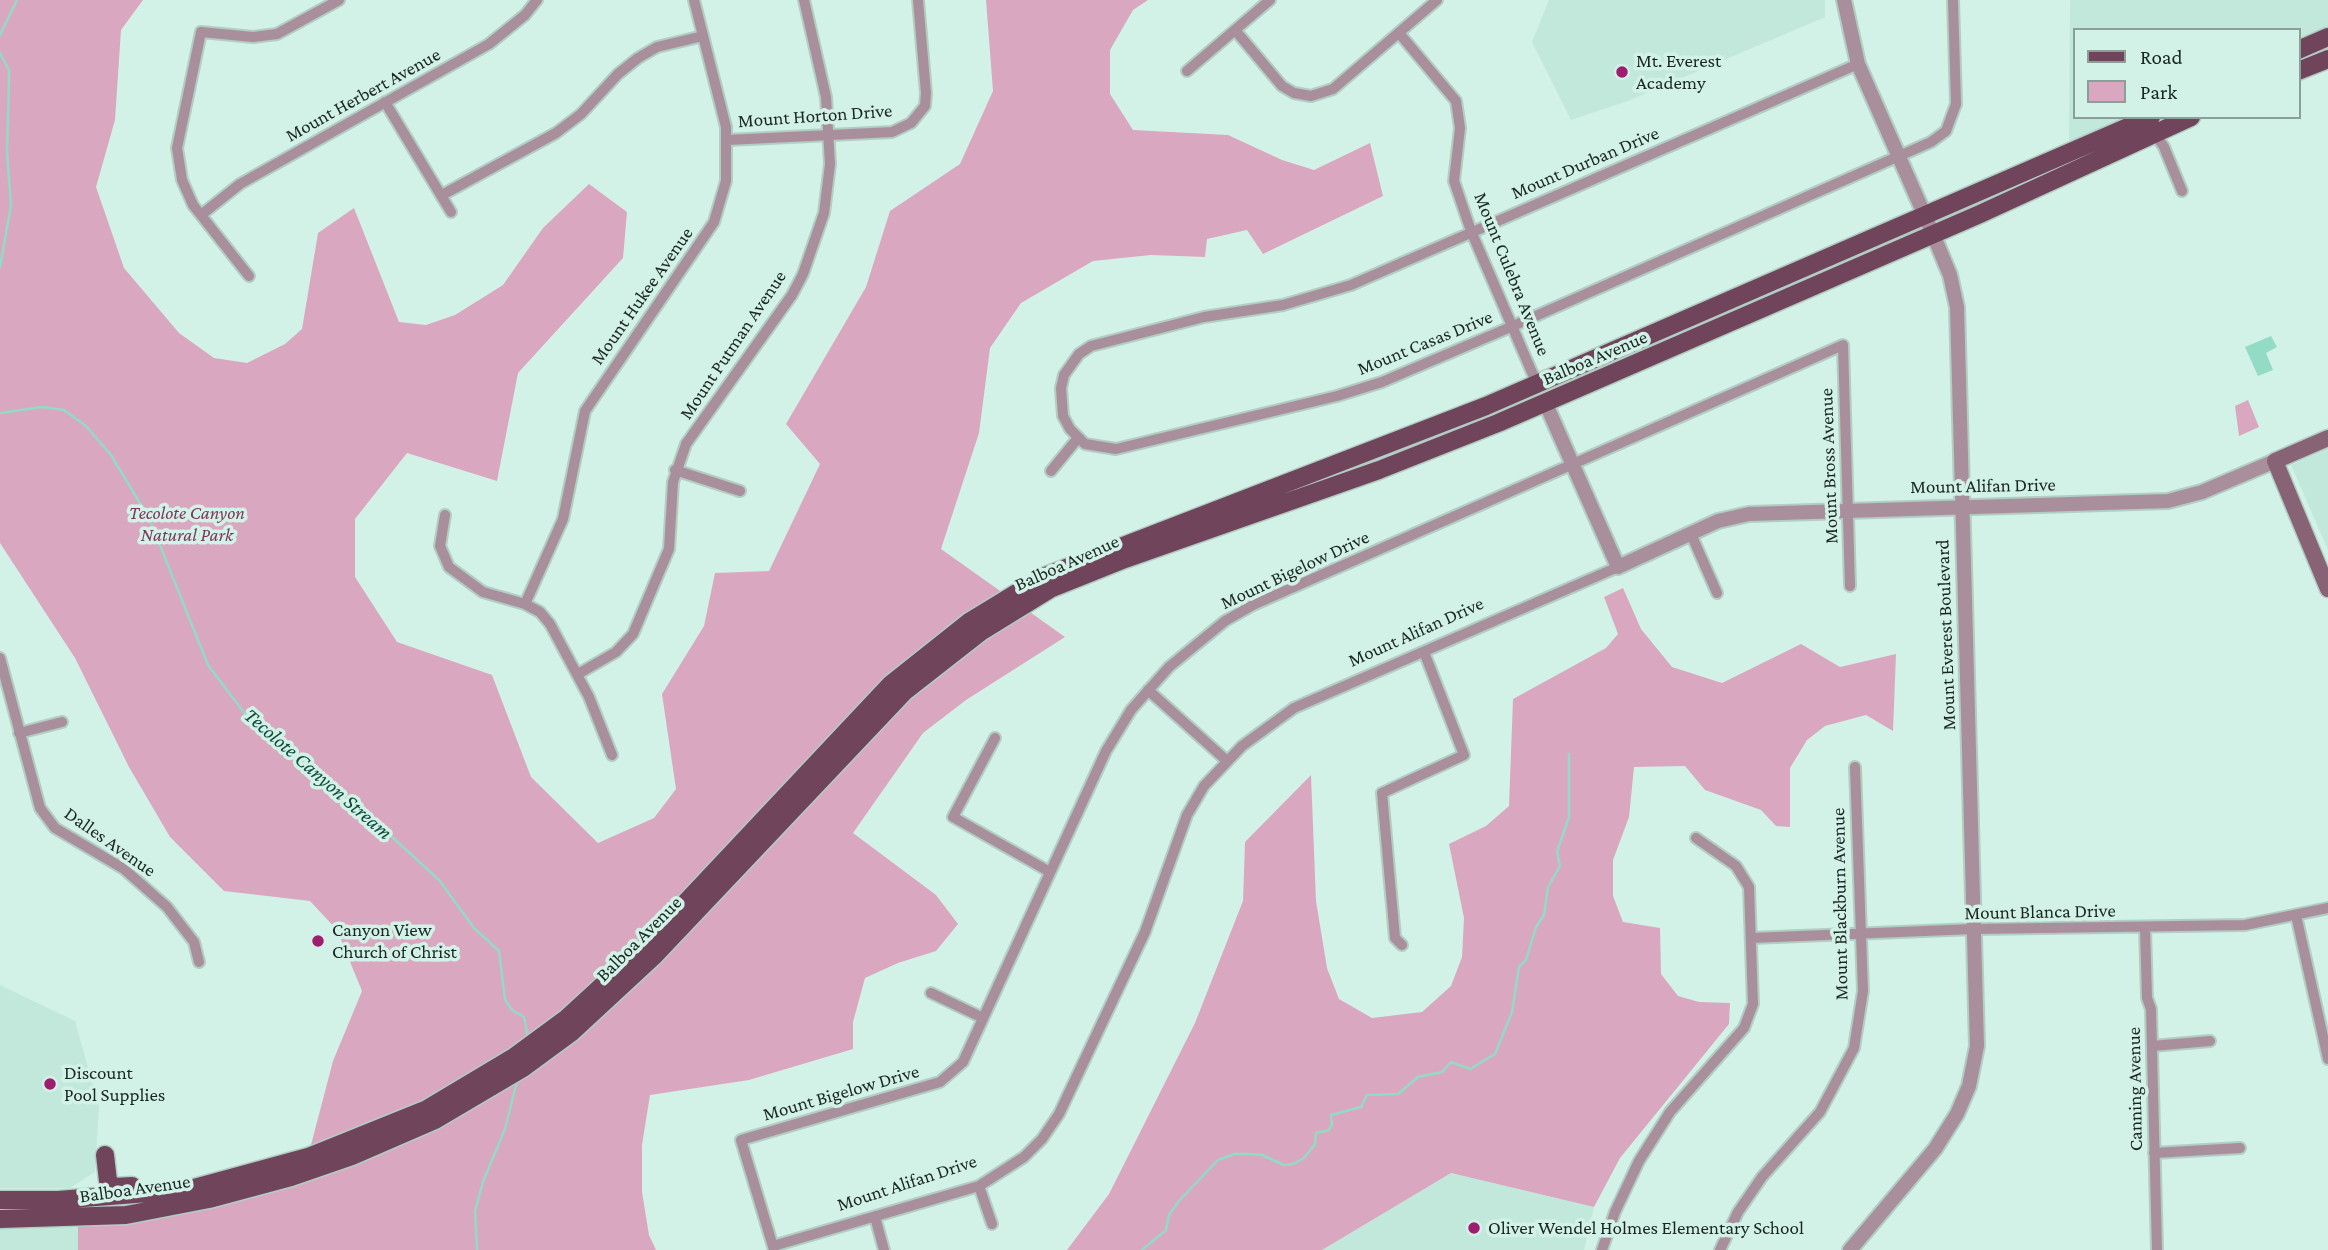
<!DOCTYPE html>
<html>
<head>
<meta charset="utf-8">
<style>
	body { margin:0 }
	#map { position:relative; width:2328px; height:1250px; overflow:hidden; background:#d3f2e7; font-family:"Crimson Pro",serif }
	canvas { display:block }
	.legend { position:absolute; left:2073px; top:28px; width:228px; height:91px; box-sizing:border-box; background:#d3f2e7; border:2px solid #89a098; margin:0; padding:9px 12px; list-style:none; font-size:21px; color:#1a2622 }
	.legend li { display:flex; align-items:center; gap:14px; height:35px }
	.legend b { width:35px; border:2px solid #89a098 }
</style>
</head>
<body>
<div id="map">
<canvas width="2328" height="1250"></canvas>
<ul class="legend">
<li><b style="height:9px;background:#70455b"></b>Road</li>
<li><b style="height:19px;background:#daa7c0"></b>Park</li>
</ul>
</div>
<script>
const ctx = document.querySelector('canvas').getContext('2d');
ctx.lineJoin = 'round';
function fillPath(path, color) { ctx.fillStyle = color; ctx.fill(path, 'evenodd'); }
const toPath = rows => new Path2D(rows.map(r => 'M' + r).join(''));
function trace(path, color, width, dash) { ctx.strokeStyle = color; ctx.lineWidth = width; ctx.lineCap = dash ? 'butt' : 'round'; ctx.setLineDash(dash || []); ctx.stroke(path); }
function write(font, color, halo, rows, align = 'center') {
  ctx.font = font + ' "Crimson Pro",serif'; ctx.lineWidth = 7; ctx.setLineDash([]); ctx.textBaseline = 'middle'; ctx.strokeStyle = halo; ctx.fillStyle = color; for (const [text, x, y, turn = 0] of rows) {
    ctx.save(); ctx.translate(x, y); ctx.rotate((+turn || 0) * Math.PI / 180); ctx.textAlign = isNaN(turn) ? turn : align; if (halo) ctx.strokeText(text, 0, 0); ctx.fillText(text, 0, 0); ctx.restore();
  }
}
const built = toPath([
	[1549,0,1825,0,1825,17,1628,101,1571,120,1532,42],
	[2070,0,2328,0,2328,27,2298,40,2298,30,2074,30,2074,117,2129,117,2069,144],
	[2328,448,2328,550,2291,465],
	[0,985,75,1021,99,1107,95,1172,70,1188,0,1188],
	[1451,1173,1594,1207,1584,1250,1322,1250],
	[78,1227,83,1250,0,1250,0,1229]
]);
const green = toPath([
	[0,0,143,0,121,30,115,120,96,187,124,268,179,333,214,358,247,363,285,344,302,329,318,233,354,208,399,322,426,325,455,315,503,285,543,228,589,184,627,212,623,258,518,373,497,481,407,453,355,519,355,577,397,642,492,675,531,777,598,843,654,818,676,789,662,694,704,626,715,573,769,571,820,464,786,424,866,287,890,211,960,164,993,91,986,0,1148,0,1133,10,1110,50,1110,94,1133,130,1228,135,1282,160,1314,170,1370,143,1383,196,1263,254,1247,230,1207,239,1205,257,1151,255,1093,261,1021,303,990,348,979,433,941,549,1065,637,966,700,923,733,853,833,936,895,958,924,936,951,898,963,865,978,853,1022,853,1049,749,1080,650,1095,642,1145,642,1192,649,1235,656,1250,78,1250,78,1227,207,1208,301,1183,333,1061,362,991,337,930,310,901,224,891,170,837,129,767,75,658,0,543],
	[2248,400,2259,427,2239,436,2235,406],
	[1623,588,1641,629,1672,667,1722,683,1801,644,1840,667,1896,654,1893,731,1866,715,1825,726,1807,740,1790,768,1790,827,1776,826,1761,810,1705,790,1685,766,1634,767,1629,817,1613,860,1613,896,1623,922,1660,928,1661,974,1678,996,1699,1002,1730,1003,1729,1024,1620,1158,1594,1207,1451,1173,1322,1250,1067,1250,1109,1194,1195,1023,1243,901,1245,842,1311,775,1316,901,1327,968,1339,999,1372,1018,1422,1012,1451,986,1462,957,1464,918,1449,844,1486,826,1509,806,1513,699,1606,648,1618,634,1604,597]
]);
const water = toPath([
	[2271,336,2277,347,2266,353,2273,370,2258,376,2245,347]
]);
const stream = toPath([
	[0,35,17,0],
	[0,53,9,70,9,81,7,152,11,206,0,267],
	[0,413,42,407,64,410,86,426,111,455,149,518,208,665,245,714,339,788,439,880,474,928,499,951,505,1000,512,1010,524,1017,528,1038],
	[477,1250,475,1211,483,1182,505,1129,517,1081],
	[1142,1250,1166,1230,1169,1215,1178,1202,1218,1160,1235,1154,1250,1154,1262,1155,1284,1165,1293,1164,1304,1158,1315,1144,1316,1133,1329,1130,1332,1125,1331,1115,1361,1107,1367,1095,1398,1094,1418,1077,1442,1072,1451,1062,1470,1069,1495,1054,1512,1012,1519,967,1526,960,1536,927,1544,915,1548,887,1560,866,1557,852,1569,817,1569,754]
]);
const minor = toPath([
	[1235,30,1282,86,1294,93,1311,96,1333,89,1437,0],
	[1399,33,1456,101,1460,128,1454,181,1471,231,1537,384],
	[1858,64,1351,285,1283,305,1204,317,1091,346,1079,354,1064,375,1061,388,1063,416,1070,429,1085,444,1116,449,1337,396,1382,382,1513,326,1931,142,1946,131,1956,104,1953,0],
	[1187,71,1270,0],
	[385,102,451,212],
	[2153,131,2164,147,2182,191],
	[727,140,892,132,911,123,925,106,926,93,918,0],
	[442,195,556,133,581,114,618,74,638,58,657,47,703,36],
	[201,215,240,184,489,44,525,15,537,0],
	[249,276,193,205,182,180,177,148,201,32,253,37,277,34,339,0],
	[675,470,740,491],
	[1051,471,1078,438],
	[445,515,440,546,449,567,483,592,525,604,540,612,550,624,589,697,612,755],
	[1691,534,1717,593],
	[525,604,563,519,585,411,714,222,726,181,726,127,694,0],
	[0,658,40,808,55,828,124,869,167,907,194,942,199,962],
	[578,674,616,652,633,634,669,549,673,482,686,444,792,295,803,274,824,213,830,164,826,97,804,0],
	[1148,690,1227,761],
	[19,733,62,722],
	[995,738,953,817,1050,872],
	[2296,915,2328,1059],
	[2145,928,2147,998,2151,1009,2157,1250],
	[1751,938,1974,929,2245,925,2328,908],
	[1402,945,1395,938,1382,793,1464,755,1424,652],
	[931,993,983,1018],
	[2152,1046,2210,1041],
	[2154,1153,2240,1148],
	[979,1186,992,1224],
	[875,1217,884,1250],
	[773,1246,979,1186,1024,1157,1042,1139,1059,1114,1145,932,1187,815,1204,786,1242,746,1294,708,1618,567],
	[774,1250,741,1140,940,1082,963,1062,1106,751,1131,710,1169,667,1225,621,1253,605,1843,345,1850,586],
	[1602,1250,1615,1212,1639,1161,1670,1112,1744,1028,1753,1004,1749,887,1736,866,1696,838],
	[1720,1250,1738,1212,1762,1177,1820,1112,1854,1048,1863,991,1855,767]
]);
const tertiary = toPath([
	[1844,0,1858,64,1933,234,1950,275,1957,307,1977,1046,1969,1086,1957,1114,1935,1149,1850,1250],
	[1545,402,1618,567,1718,521,1749,514,2168,501,2202,492,2275,461]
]);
const secondary = toPath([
	[2328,438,2275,461,2328,589]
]);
const primary = toPath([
	[2298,50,2328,37],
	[2298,71,2328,59],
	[105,1155,108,1181,114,1187,132,1186],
	[0,1200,58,1200,187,1190,308,1157,427,1109,514,1057,567,1018,640,951,891,684,969,622,1043,577,1486,406,2151,117],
	[0,1219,126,1215,209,1199,291,1177,352,1156,435,1120,523,1068,572,1032,653,957,904,692,982,631,1050,589,1125,559,1379,470,1498,423,1980,214,2191,117]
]);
const markers = [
	[1622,72,7,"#9f1d6f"],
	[318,941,7,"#9f1d6f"],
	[50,1084,7,"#9f1d6f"],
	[1474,1228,7,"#9f1d6f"]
];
const poiNames = [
	["Mt. Everest",1636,61],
	["Academy",1636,83],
	["Canyon View",332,930],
	["Church of Christ",332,952],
	["Discount",64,1073],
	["Pool Supplies",64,1095],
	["Oliver Wendel Holmes Elementary School",1488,1228]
];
const streetNames = [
	["Mount Herbert Avenue",363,95,-29],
	["Mount Horton Drive",815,116,-4],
	["Mount Durban Drive",1585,163,-23],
	["Mount Culebra Avenue",1512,274,68],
	["Mount Hukee Avenue",642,296,-55],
	["Mount Casas Drive",1425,343,-22],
	["Mount Putman Avenue",733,345,-56],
	["Balboa Avenue",1595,358,-23],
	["Mount Bross Avenue",1829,466,-92],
	["Mount Alifan Drive",1983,486,-1],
	["Balboa Avenue",1067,563,-24],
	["Mount Bigelow Drive",1295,570,-25],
	["Mount Alifan Drive",1416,632,-24],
	["Mount Everest Boulevard",1946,635,-92],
	["Dalles Avenue",110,842,35],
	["Mount Blackburn Avenue",1840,904,-91],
	["Mount Blanca Drive",2040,912,-1],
	["Balboa Avenue",639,939,-45],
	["Canning Avenue",2135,1089,-91],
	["Mount Bigelow Drive",841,1093,-16],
	["Mount Alifan Drive",907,1183,-18],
	["Balboa Avenue",135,1189,-8]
];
const parkNames = [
	["Tecolote Canyon",187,513],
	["Natural Park",187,535]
];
const waterNames = [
	["Tecolote Canyon Stream",318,774,41]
];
fillPath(built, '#c1e8db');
fillPath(green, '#daa7c0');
fillPath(water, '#93dbc5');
trace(stream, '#93dbc5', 2.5);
trace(minor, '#b2cdc4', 14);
trace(tertiary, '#b2cdc4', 18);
trace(secondary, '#b2cdc4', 19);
trace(primary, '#b2cdc4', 21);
trace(minor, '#a98f9b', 10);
trace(tertiary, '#a98f9b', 14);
trace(secondary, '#886375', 16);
trace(primary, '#70455b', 18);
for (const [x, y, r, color] of markers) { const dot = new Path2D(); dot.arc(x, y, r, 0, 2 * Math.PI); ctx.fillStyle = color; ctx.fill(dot); trace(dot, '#d3f2e7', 2.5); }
write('19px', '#1a2622', '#d3f2e7', poiNames, 'left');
write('19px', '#1a2622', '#d3f2e7', streetNames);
write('italic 19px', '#7c365d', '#d3f2e7', parkNames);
write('italic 21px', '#0f4c3e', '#d3f2e7', waterNames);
</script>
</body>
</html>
